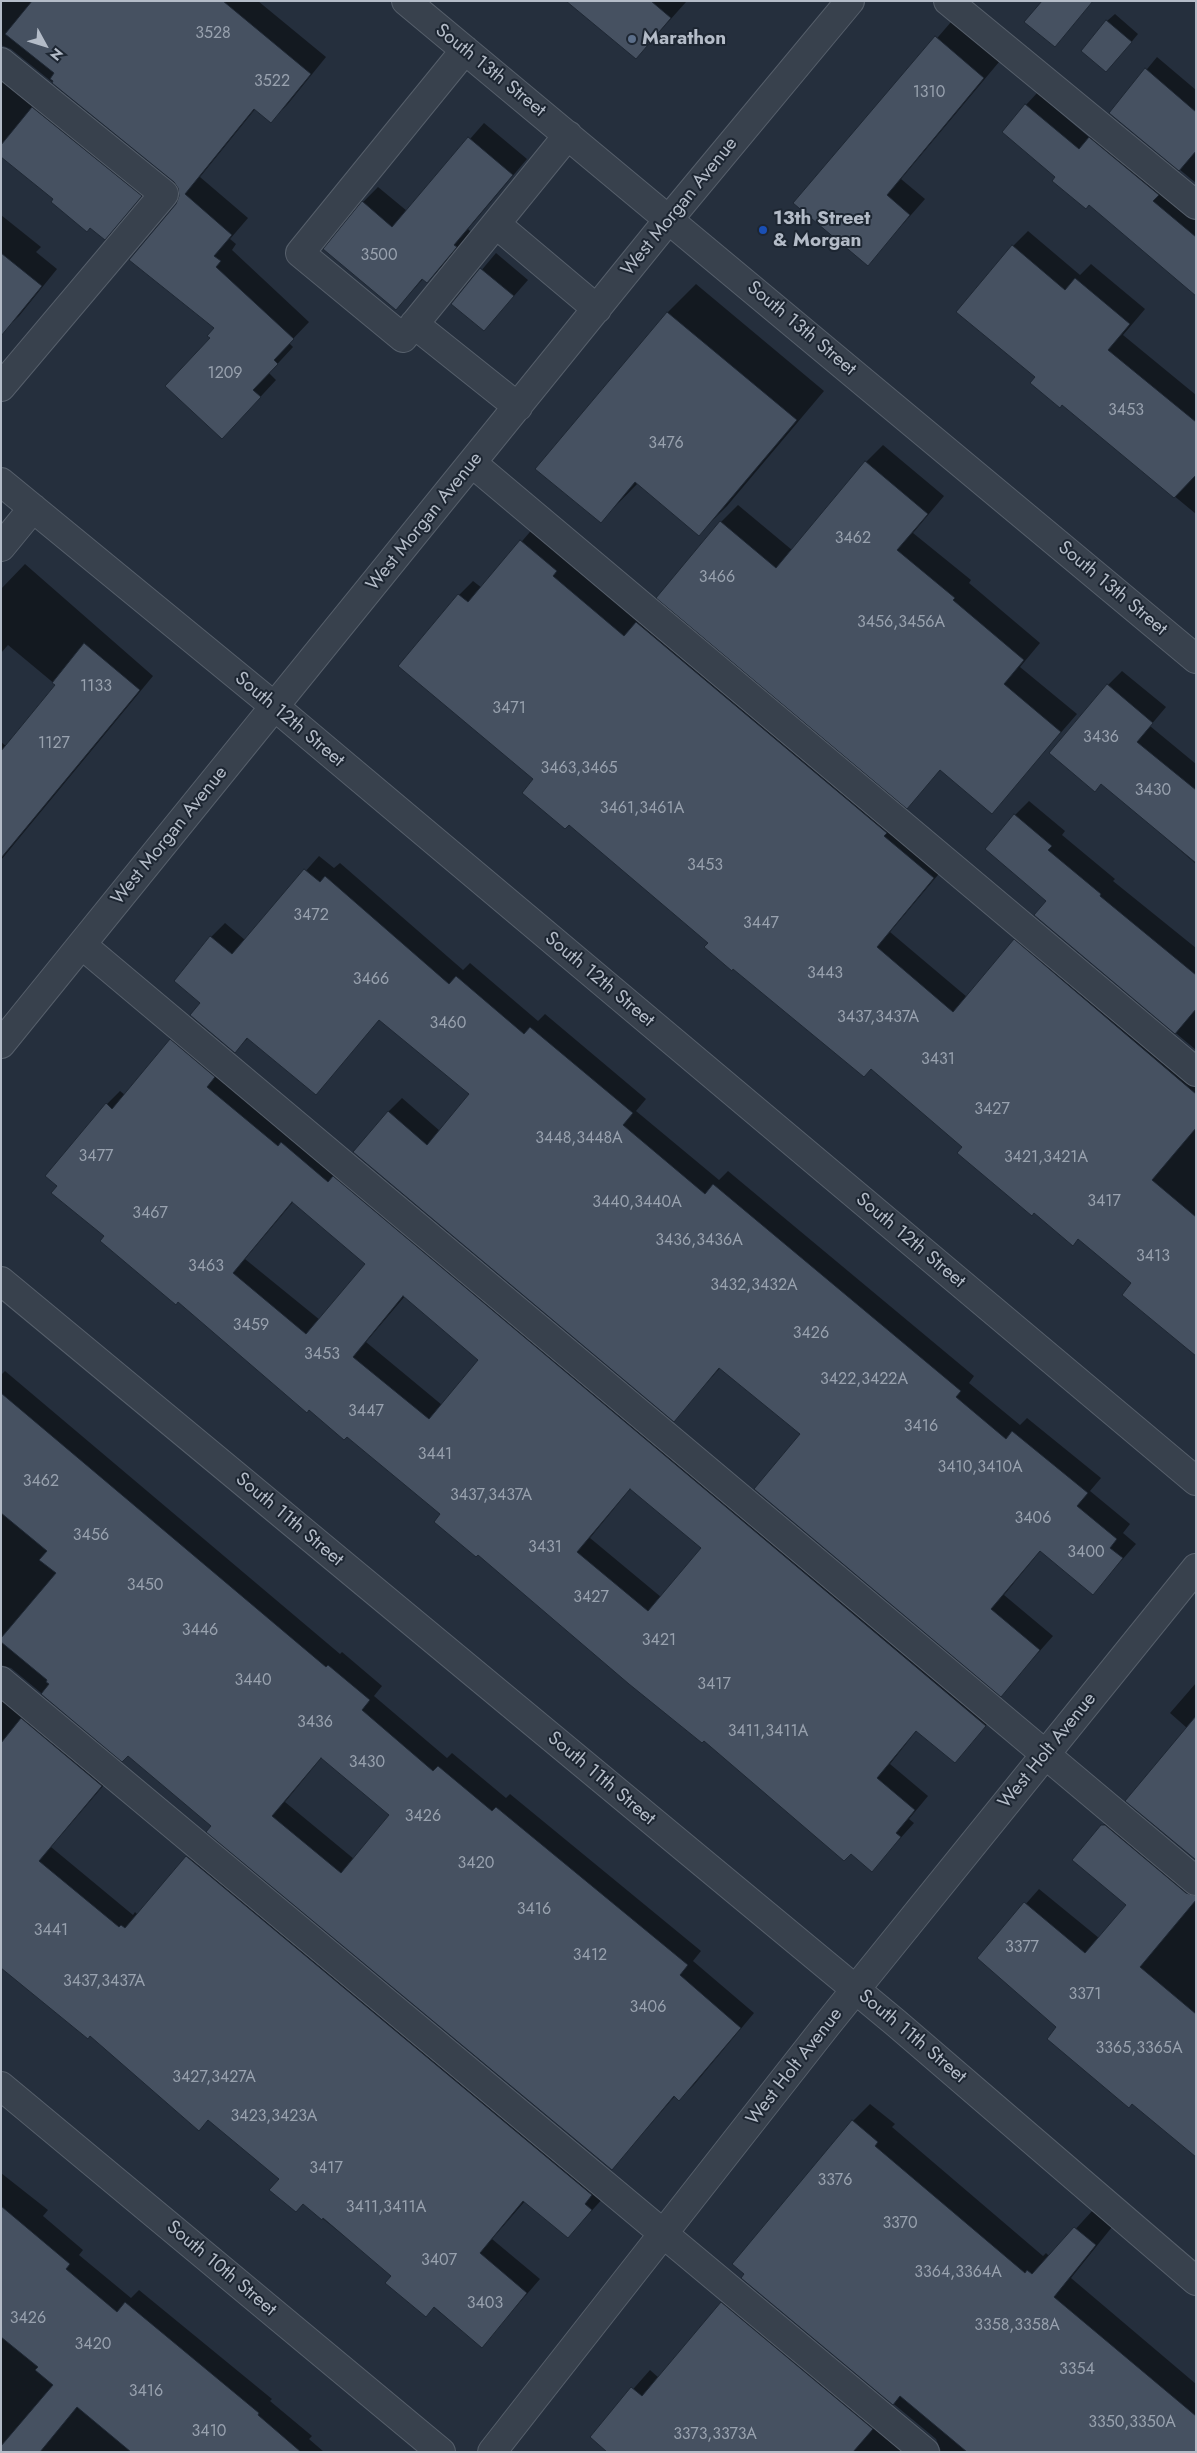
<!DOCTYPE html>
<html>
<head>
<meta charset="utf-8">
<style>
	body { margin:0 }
	#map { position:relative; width:1197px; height:2453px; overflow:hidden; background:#252f3d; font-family:Jost,sans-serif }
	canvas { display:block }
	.frame { position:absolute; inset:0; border:2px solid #b4bcc8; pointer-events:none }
	.north { position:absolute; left:20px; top:20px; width:50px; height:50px; -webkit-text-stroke:4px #1d2632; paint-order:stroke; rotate:129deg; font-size:14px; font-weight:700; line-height:20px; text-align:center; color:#b4bcc8 }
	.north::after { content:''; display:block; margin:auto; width:18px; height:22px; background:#b4bcc8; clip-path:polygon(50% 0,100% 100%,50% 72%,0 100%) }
</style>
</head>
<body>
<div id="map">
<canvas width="1197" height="2453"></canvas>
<div class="frame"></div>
<div class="north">N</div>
</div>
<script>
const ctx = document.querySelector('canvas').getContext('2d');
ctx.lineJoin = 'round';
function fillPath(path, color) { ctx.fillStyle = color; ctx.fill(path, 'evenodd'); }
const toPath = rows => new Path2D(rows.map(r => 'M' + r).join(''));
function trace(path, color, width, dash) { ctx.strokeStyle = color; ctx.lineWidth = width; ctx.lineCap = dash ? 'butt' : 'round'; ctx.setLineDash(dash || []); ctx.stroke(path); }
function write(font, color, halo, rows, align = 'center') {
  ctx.font = font + ' Jost,sans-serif'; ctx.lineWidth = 4; ctx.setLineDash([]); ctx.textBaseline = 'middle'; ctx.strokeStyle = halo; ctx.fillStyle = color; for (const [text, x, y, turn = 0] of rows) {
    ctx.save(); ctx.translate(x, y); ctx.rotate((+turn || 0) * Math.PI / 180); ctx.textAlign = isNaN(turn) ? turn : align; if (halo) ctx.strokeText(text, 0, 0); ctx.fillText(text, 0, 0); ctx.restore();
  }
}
const shadow = toPath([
	[1,1,258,1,326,57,287,105,271,121,256,108,200,177,248,218,230,239,236,244,232,250,309,322,289,343,293,347,269,373,276,380,238,421,211,338,216,328,177,205,181,196,180,188,175,181,11,49,1,45,2,51,157,179,105,238,1,155],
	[568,1,685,1,686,2,636,58],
	[1115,14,1138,34,1114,63,1107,21],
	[951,22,999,62,901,179,925,199,868,264,795,203],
	[1157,57,1196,90,1196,183,1111,113],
	[1037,93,1090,138,1102,126,1196,204,1196,294,1057,177,1026,105],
	[484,123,527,159,468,229,471,232,442,267,427,282,423,279,396,309,363,202,378,187,407,211],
	[1,215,41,247,36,252,57,269,19,316,2,332],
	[1028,231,1080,275,1091,264,1145,309,1123,335,1196,395,1196,514,1063,404,1037,377,1013,246],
	[496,253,528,280,484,330,453,304],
	[696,284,824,391,727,506,699,534,638,483,600,522,537,469,668,312],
	[883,445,944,496,913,533,971,580,969,583,1040,643,1020,667,1077,714,992,812,941,769,907,807,721,522,738,505,792,550,866,462],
	[535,526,571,556,566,561,638,621,652,608,948,863,890,932,967,997,1029,925,1196,1066,1196,1335,1079,1238,964,1147,872,1068,864,1076,709,943,535,779,459,595,473,581,482,588],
	[25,564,153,676,1,860,1,742,7,747,56,685,8,645,1,653,1,589],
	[1122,671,1166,707,1150,726,1196,764,1196,864,1102,783,1108,685],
	[1029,801,1065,831,1062,835,1115,879,1113,881,1196,948,1196,1050,1035,915,1047,901,1015,815],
	[319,856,334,868,340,863,463,970,470,963,538,1021,545,1014,646,1099,636,1111,719,1180,728,1171,974,1376,969,1383,1020,1425,1027,1418,1101,1478,1090,1491,1130,1524,1123,1533,1136,1544,1093,1593,1041,1550,1004,1595,1053,1636,1001,1695,802,1434,720,1368,674,1420,388,1112,402,1098,440,1131,471,1094,380,1019,315,1093,249,1037,235,1051,202,1003,211,937,225,923,245,940],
	[185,1027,998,1712,955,1761,917,1730,890,1764,928,1796,909,1819,914,1823,872,1870,105,1236,59,1185,107,1104,120,1091,125,1095],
	[293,1202,367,1264,320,1320,245,1259],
	[405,1296,480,1360,442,1405,366,1342],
	[631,1488,702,1548,661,1597,590,1538],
	[5,1371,340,1654,342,1652,382,1686,374,1696,447,1758,452,1753,506,1798,510,1794,701,1951,693,1961,754,2013,693,2086,679,2099,675,2096,612,2169,128,1754,122,1760,11,1668,1,1665,1,1375],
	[322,1757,391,1815,354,1859,285,1802],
	[1,1675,115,1772,51,1847,133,1915,135,1912,138,1915,201,1843,605,2196,568,2237,525,2201,492,2239,540,2279,482,2346,303,2203,281,2179,209,2119,199,2129,90,2035,1,1964],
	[1196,1683,1196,1859,1187,1728,1170,1713],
	[1117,1812,1196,1875,1196,2156,1058,2027,978,1958,1039,1889,1099,1938,1127,1904,1102,1826],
	[870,2104,895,2124,892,2127,1043,2256,1046,2253,1050,2257,1093,2210,1112,2227,1071,2278,1196,2384,1196,2452,609,2452,591,2437,650,2370,659,2378,721,2303,739,2285,933,2447,941,2451,936,2439,742,2278,853,2121],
	[1,2173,48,2210,43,2216,83,2250,79,2255,131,2298,139,2290,272,2399,270,2401,312,2436,309,2439,324,2452,1,2452]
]);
const building = toPath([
	[32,1,223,1,311,74,271,123,254,109,185,194,232,235,214,256,221,261,216,267,294,339,274,360,278,364,253,390,261,397,222,439,165,386,210,338,207,336,214,328,129,260,176,204,179,196,178,188,174,182,52,83,53,81,50,79,54,73,5,34,32,1],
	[566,1,651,1,671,18,636,59,566,1],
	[1042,1,1093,1,1055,47,1024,22,1042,1],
	[1106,20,1132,42,1106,72,1081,51,1106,20],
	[935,36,984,78,887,195,910,215,868,266,793,203,935,36],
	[1145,68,1196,112,1196,151,1179,171,1109,113,1145,68],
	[1025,104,1079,149,1089,137,1159,195,1153,201,1196,237,1196,296,1089,205,1086,209,1052,181,1055,177,1002,132,1025,104],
	[32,107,142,196,105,240,90,228,87,232,51,202,53,199,1,157,1,145,32,107],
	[468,137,513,175,454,245,457,247,427,283,422,279,396,310,323,249,362,201,392,227,468,137],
	[1012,245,1065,290,1075,278,1130,324,1108,350,1196,422,1196,475,1174,498,1062,405,1060,408,1030,383,1035,377,956,312,1012,245],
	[1,253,42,286,1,336,1,253],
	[480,268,514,296,484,331,451,304,480,268],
	[667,312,797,420,699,536,635,482,601,523,535,469,667,312],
	[865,461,928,514,897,550,955,598,953,600,1024,660,1004,684,1061,732,992,814,940,770,907,809,656,598,720,521,776,568,865,461],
	[520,540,557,571,553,576,624,636,636,622,887,833,884,836,934,878,877,947,953,1012,1014,939,1196,1094,1196,1128,1152,1180,1196,1217,1196,1356,1122,1295,1131,1283,1078,1239,1073,1246,1034,1213,1032,1216,957,1153,962,1147,871,1069,864,1077,733,969,732,971,704,947,708,943,569,825,565,829,522,793,533,779,398,666,458,594,468,602,520,540],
	[84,643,140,690,1,858,1,751,55,685,52,683,84,643],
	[1107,684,1153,723,1137,742,1196,790,1196,863,1101,784,1095,792,1049,753,1107,684],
	[1014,814,1052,846,1048,850,1101,894,1100,896,1196,975,1196,1009,1175,1034,1034,915,1046,901,985,849,1014,814],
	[304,869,320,882,325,876,449,984,456,976,524,1034,530,1027,633,1113,623,1125,705,1194,713,1184,961,1391,956,1397,1006,1439,1012,1431,1088,1493,1077,1506,1117,1539,1110,1548,1123,1558,1093,1595,1040,1551,991,1609,1040,1650,1001,1697,754,1489,800,1434,719,1368,674,1422,353,1152,388,1111,427,1145,469,1094,379,1020,316,1095,247,1038,235,1053,190,1015,200,1003,174,981,210,936,232,954,304,869],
	[170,1039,215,1077,207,1087,278,1146,281,1142,328,1182,333,1176,986,1726,955,1763,916,1731,877,1778,915,1810,896,1833,901,1837,872,1872,851,1854,844,1861,704,1741,702,1743,629,1684,478,1555,476,1557,434,1522,440,1514,347,1437,344,1440,309,1410,307,1413,178,1302,176,1305,100,1241,104,1236,51,1193,57,1186,45,1176,106,1103,112,1109,170,1039],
	[292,1202,365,1264,306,1334,233,1273,292,1202],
	[403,1296,478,1360,429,1419,353,1357,403,1296],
	[630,1489,701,1548,648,1611,577,1552,630,1489],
	[1,1393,326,1667,328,1665,370,1700,362,1710,433,1771,438,1766,492,1811,496,1807,688,1965,680,1975,741,2028,679,2101,674,2096,612,2170,206,1832,211,1826,128,1756,122,1762,41,1694,49,1684,46,1682,47,1680,1,1642,1,1638,56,1573,39,1560,47,1551,1,1513,1,1393],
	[321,1758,389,1815,341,1873,272,1816,321,1758],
	[1196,1716,1196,1860,1125,1801,1196,1716],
	[21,1718,102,1786,39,1861,119,1927,121,1925,125,1928,186,1856,592,2195,585,2204,592,2210,568,2238,523,2201,480,2253,527,2293,482,2348,434,2307,426,2317,385,2283,391,2276,323,2218,322,2220,303,2204,296,2212,269,2190,279,2179,208,2120,199,2131,90,2036,88,2039,1,1968,1,1743,21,1718],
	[1101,1825,1105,1825,1186,1893,1196,1896,1196,1900,1140,1967,1196,2014,1196,2157,1132,2104,1129,2108,1047,2039,1056,2027,977,1958,1024,1902,1085,1953,1126,1905,1072,1860,1101,1825],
	[852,2120,878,2142,875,2146,1025,2273,1027,2270,1032,2274,1074,2227,1096,2245,1054,2297,1196,2416,1196,2452,967,2452,900,2396,893,2405,741,2278,744,2274,732,2264,852,2120],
	[1,2206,70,2264,66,2269,117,2312,125,2302,259,2413,258,2415,301,2452,131,2452,77,2407,40,2452,1,2452,1,2446,53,2385,35,2370,38,2367,1,2337,1,2206],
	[721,2302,873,2429,853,2452,607,2452,590,2437,631,2387,642,2396,721,2302]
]);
const minor = toPath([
	[406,1,1196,659],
	[948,1,1196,205],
	[465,50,300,253,403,338,568,135],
	[1,62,164,194,1,387],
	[496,224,597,309],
	[414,324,518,407],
	[472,463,1196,1072],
	[1,482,274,706,1196,1481],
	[1,547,33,508],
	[82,945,1196,1881],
	[1,1044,669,219,850,1],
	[1,1281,896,2023,1196,2281],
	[1,1681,925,2452],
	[1,2086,441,2452],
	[492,2452,826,2026,1196,1568]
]);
const markers = [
	[632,39,5,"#5c6f8a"],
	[763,230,5,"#1a4fb4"]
];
const numberNames = [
	["3528",213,34],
	["3522",272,82],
	["1310",929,93],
	["3500",379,256],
	["1209",225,374],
	["3453",1126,411],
	["3476",666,444],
	["3462",853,539],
	["3466",717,578],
	["3456,3456A",901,623],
	["1133",96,687],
	["3471",509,709],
	["3436",1101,738],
	["1127",54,744],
	["3463,3465",579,769],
	["3430",1153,791],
	["3461,3461A",642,809],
	["3453",705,866],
	["3472",311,916],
	["3447",761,924],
	["3443",825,974],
	["3466",371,980],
	["3437,3437A",878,1018],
	["3460",448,1024],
	["3431",938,1060],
	["3427",992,1110],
	["3448,3448A",579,1139],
	["3477",96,1157],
	["3421,3421A",1046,1158],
	["3417",1104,1202],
	["3440,3440A",637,1203],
	["3467",150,1214],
	["3436,3436A",699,1241],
	["3413",1153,1257],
	["3463",206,1267],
	["3432,3432A",754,1286],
	["3459",251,1326],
	["3426",811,1334],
	["3453",322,1355],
	["3422,3422A",864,1380],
	["3447",366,1412],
	["3416",921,1427],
	["3441",435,1455],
	["3410,3410A",980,1468],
	["3462",41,1482],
	["3437,3437A",491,1496],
	["3406",1033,1519],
	["3456",91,1536],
	["3431",545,1548],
	["3400",1086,1553],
	["3450",145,1586],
	["3427",591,1598],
	["3446",200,1631],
	["3421",659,1641],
	["3440",253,1681],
	["3417",714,1685],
	["3436",315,1723],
	["3411,3411A",768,1732],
	["3430",367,1763],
	["3426",423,1817],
	["3420",476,1864],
	["3416",534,1910],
	["3441",51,1931],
	["3377",1022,1948],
	["3412",590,1956],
	["3437,3437A",104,1982],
	["3371",1085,1995],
	["3406",648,2008],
	["3365,3365A",1139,2049],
	["3427,3427A",214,2078],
	["3423,3423A",274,2117],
	["3417",326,2169],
	["3376",835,2181],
	["3411,3411A",386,2208],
	["3370",900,2224],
	["3407",439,2261],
	["3364,3364A",958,2273],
	["3403",485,2304],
	["3426",28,2319],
	["3358,3358A",1017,2326],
	["3420",93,2345],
	["3354",1077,2370],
	["3416",146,2392],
	["3350,3350A",1132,2423],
	["3410",209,2432],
	["3373,3373A",715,2435]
];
const poiNames = [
	["Marathon",642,39],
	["13th Street",773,219],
	["& Morgan",773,241]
];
const streetNames = [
	["South 13th Street",490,71,39],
	["West Morgan Avenue",680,207,-51],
	["South 13th Street",801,329,40],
	["West Morgan Avenue",425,522,-51],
	["South 13th Street",1112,589,40],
	["South 12th Street",289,720,40],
	["West Morgan Avenue",170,836,-51],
	["South 12th Street",599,980,40],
	["South 12th Street",910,1241,40],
	["South 11th Street",289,1520,40],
	["West Holt Avenue",1048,1751,-51],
	["South 11th Street",601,1779,40],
	["South 11th Street",912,2037,40],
	["West Holt Avenue",795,2067,-52],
	["South 10th Street",221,2269,40]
];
fillPath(shadow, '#0007');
fillPath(building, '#465161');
trace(building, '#1f2834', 1);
trace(minor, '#565f6b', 30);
trace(minor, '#38414d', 28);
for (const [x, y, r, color] of markers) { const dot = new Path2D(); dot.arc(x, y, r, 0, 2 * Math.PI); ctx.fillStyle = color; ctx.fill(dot); trace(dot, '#1d2632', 2); }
write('16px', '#98a1ae', null, numberNames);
write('bold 19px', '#b4bcc8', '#1d2632', poiNames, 'left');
write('19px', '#b4bcc8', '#1d2632', streetNames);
</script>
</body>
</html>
